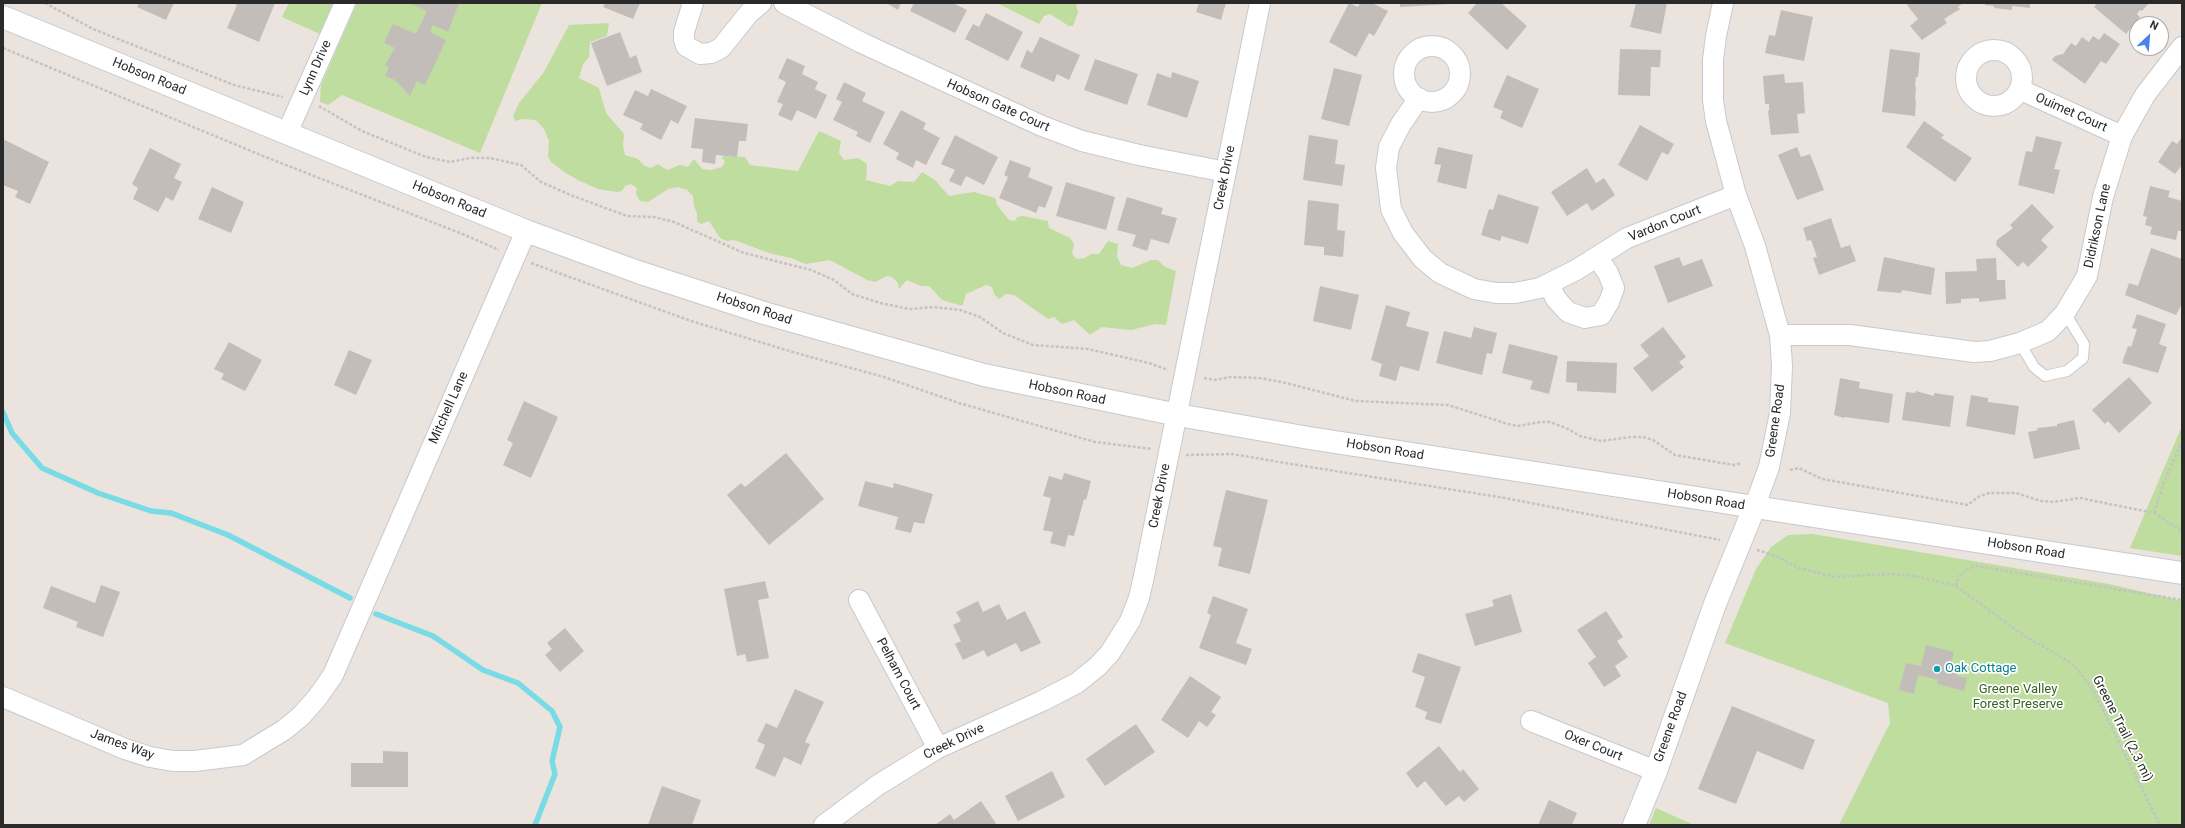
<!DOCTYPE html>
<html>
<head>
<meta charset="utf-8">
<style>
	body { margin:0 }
	#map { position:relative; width:2185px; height:828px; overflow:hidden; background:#ebe3dd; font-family:Roboto,sans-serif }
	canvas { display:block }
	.frame { position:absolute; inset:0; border:4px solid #2a2a2a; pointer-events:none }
	.north { position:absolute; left:2129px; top:16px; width:40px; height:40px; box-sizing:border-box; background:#fff; border:1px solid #aaa; border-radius:50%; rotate:26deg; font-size:11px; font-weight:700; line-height:16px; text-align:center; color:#2a2a2a }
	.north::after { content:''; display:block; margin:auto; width:14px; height:18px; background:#4a84eb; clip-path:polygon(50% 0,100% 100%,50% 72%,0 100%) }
</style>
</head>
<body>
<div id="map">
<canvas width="2185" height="828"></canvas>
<div class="frame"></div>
<div class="north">N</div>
</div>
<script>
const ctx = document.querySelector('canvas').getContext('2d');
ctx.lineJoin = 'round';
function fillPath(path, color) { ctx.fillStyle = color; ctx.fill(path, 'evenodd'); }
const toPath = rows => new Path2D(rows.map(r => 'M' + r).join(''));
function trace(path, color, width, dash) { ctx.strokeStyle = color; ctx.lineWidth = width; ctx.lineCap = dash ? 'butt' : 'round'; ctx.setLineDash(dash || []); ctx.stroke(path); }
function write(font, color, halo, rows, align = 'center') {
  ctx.font = font + ' Roboto,sans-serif'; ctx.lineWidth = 3.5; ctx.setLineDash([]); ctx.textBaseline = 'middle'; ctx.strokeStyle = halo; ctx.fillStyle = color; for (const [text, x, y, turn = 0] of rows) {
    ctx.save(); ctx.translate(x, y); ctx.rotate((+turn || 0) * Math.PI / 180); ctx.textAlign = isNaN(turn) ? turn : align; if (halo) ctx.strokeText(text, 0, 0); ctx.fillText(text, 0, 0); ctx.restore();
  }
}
const green = toPath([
	[289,3,333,3,320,34,282,17],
	[357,3,542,3,480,153,342,95,328,105,320,102,321,85],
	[997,3,1073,3,1076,4,1078,12,1073,26,1069,26,1050,14,1044,16,1039,24],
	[609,23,607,36,590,42,589,57,583,64,579,78,599,88,606,113,624,134,623,145,625,155,638,159,644,166,651,168,658,164,667,170,680,165,688,167,694,159,702,169,711,170,722,167,725,161,722,158,723,156,745,157,750,165,798,171,819,131,841,141,839,153,844,160,858,158,867,164,866,180,890,186,898,181,914,182,922,172,935,180,949,196,974,192,995,198,997,205,1009,220,1015,221,1017,217,1023,216,1048,221,1049,228,1070,238,1074,244,1072,254,1077,259,1085,258,1091,254,1099,254,1108,241,1118,244,1117,256,1121,265,1132,268,1151,260,1158,260,1165,267,1176,271,1166,325,1155,324,1131,330,1102,327,1090,335,1074,320,1062,324,1054,317,1048,319,1014,295,1006,294,999,299,994,294,992,287,986,285,966,294,963,305,959,305,942,300,929,286,921,286,907,280,899,289,898,283,892,277,887,276,875,282,867,280,830,260,806,264,791,258,769,253,734,240,727,241,720,238,709,221,701,224,697,221,697,213,694,206,693,196,687,190,678,187,668,189,648,202,640,201,636,194,637,188,631,184,625,186,622,191,617,192,598,189,580,181,564,172,551,162,548,156,549,141,544,129,536,120,522,119,516,121,513,116,519,103,544,72,569,25],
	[2182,426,2182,556,2130,548],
	[1813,534,2109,584,2182,601,2182,825,1839,825,1890,723,1888,703,1725,643,1756,569,1771,547,1788,535],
	[1656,808,1694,825,1649,825]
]);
const stream = toPath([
	[3,412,12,433,42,468,98,493,151,511,171,513,228,535,350,598],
	[376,614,433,636,483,670,518,683,552,711,560,727,552,761,555,774,535,825]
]);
const building = toPath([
	[139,3,174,3,166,20,137,7],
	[232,3,275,3,259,42,227,28,237,5],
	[410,3,459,3,448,32,433,25,430,32,446,40,425,85,417,81,410,96,395,80,385,76,389,67,385,65,395,48,384,43,393,24,416,34,427,11],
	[605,3,640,3,633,19,603,7],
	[886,3,901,3,898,10],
	[914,3,953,3,967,10,955,33,910,11],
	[1199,3,1226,3,1221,20,1196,12],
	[1349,3,1358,7,1360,3,1372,3,1388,11,1374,36,1369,33,1356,57,1329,42],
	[1400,3,1450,3,1450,4,1400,7],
	[1477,3,1501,3,1527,26,1507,50,1468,13],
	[1636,3,1667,3,1661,34,1630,27],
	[1910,3,1963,3,1958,7,1960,9,1944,19,1947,23,1922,40,1910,26,1918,19,1907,5],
	[1985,3,2030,3,2030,8,2012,6,2012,10,1994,8,1994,6,1985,5],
	[2097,3,2149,3,2142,11,2140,10,2137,14,2140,17,2126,34,2094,7],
	[1781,10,1813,17,1804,61,1765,53,1769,35,1775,36],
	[986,13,1023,32,1008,61,965,39,973,24,979,27],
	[620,32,630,58,636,55,642,72,607,86,591,43],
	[2104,33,2120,44,2106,64,2101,61,2085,84,2052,60,2055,56,2063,54,2071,43,2076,46,2082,37,2089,42,2093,36,2099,40],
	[1040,37,1080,55,1069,80,1057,74,1054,82,1020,67,1027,50,1032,53],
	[1620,49,1661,50,1660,67,1651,67,1650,96,1618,95],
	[1890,49,1920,53,1918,77,1916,77,1915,86,1916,87,1915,100,1916,101,1915,116,1882,112],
	[787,58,805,66,802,74,818,82,815,89,827,95,816,119,797,110,792,121,778,115,783,104,777,102,786,82,778,78],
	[1095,59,1138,74,1127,105,1084,90],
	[1334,68,1362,75,1349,126,1321,119],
	[1172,72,1199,81,1187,118,1147,105,1157,73,1171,78],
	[1784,74,1785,83,1803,82,1805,113,1797,114,1799,133,1771,135,1768,111,1769,111,1769,104,1765,104,1763,76],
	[1507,75,1539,89,1522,128,1500,118,1503,111,1493,107],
	[844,82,866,93,862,101,885,112,870,143,856,136,858,132,833,120,842,102,836,99],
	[651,89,687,106,678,124,671,120,661,140,640,129,643,124,623,115,635,90,648,96],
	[901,110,926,123,923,129,940,138,926,165,916,160,913,168,896,159,899,153,883,144],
	[695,118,748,124,746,141,739,141,737,157,716,155,715,164,702,162,703,149,691,148],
	[1924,121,1944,135,1941,138,1972,158,1955,182,1906,147],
	[1640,125,1674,144,1668,155,1662,152,1647,181,1618,165],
	[955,135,998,157,984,185,966,176,961,186,949,181,955,170,941,164],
	[1309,135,1338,140,1335,164,1345,165,1342,186,1303,180],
	[2036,136,2062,142,2054,169,2060,170,2054,194,2018,185,2026,151,2032,152],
	[2182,137,2182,165,2175,174,2158,162,2172,141,2177,144],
	[3,139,49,162,30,204,15,197,18,191,3,185],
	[1438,147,1473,155,1466,189,1437,182,1441,165,1434,164],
	[1797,147,1801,157,1810,154,1824,190,1797,200,1778,155],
	[150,148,181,164,174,178,182,182,173,201,166,197,158,212,133,199,138,188,132,184],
	[1010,160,1031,168,1028,177,1053,187,1045,208,1039,206,1036,213,999,198,1008,177,1004,175],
	[1587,168,1596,183,1604,178,1615,195,1592,211,1587,203,1567,216,1551,192],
	[1066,182,1115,197,1106,230,1056,216],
	[2150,186,2170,191,2168,197,2182,201,2182,227,2181,231,2178,231,2176,240,2150,234,2152,227,2145,225,2147,217,2143,216],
	[212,187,244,202,231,233,198,219],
	[1498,194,1539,207,1528,244,1502,236,1500,241,1481,235,1489,209,1493,210],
	[1127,197,1163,208,1161,214,1177,218,1169,244,1151,239,1147,251,1132,246,1136,235,1117,230],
	[1308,200,1339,204,1337,230,1345,231,1343,257,1324,255,1324,247,1304,245],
	[2032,204,2054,227,2041,240,2048,247,2028,267,2023,262,2018,267,1996,245,1997,240,2013,228,2010,225],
	[1831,218,1841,248,1850,245,1856,261,1819,275,1813,258,1817,257,1811,240,1807,241,1803,228],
	[2151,248,2182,259,2182,304,2176,315,2125,295,2129,283,2138,286],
	[1679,257,1683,266,1702,259,1713,286,1668,303,1654,266],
	[1884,257,1935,268,1931,295,1902,290,1901,293,1877,291],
	[1996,258,1997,280,2005,280,2006,299,1979,302,1979,298,1961,299,1961,303,1946,304,1945,272,1977,271,1976,259],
	[1320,286,1359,295,1351,330,1313,321],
	[1386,305,1410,312,1406,326,1429,332,1419,371,1400,366,1396,381,1379,376,1382,364,1371,360],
	[2137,314,2166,324,2159,344,2167,347,2158,373,2122,363,2128,346,2131,347,2137,329,2132,328],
	[1474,327,1497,333,1492,354,1487,353,1482,375,1436,363,1444,331,1471,338],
	[1663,327,1686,357,1679,362,1684,367,1652,392,1633,368,1649,356,1640,345],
	[229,342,262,360,245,391,221,379,224,374,214,369],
	[1509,344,1558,356,1549,394,1530,389,1533,381,1502,373],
	[349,350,372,360,356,395,334,385],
	[1567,361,1617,363,1616,393,1577,391,1577,383,1566,382],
	[2129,377,2152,403,2119,433,2108,421,2105,424,2092,410],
	[1840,378,1860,382,1859,388,1893,394,1889,423,1845,417,1844,418,1834,415],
	[1916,391,1934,396,1934,393,1954,396,1950,427,1902,420,1906,392,1915,393],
	[1971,395,1988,398,1988,402,2019,406,2015,435,1966,426],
	[524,401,558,417,531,478,503,465,513,443,507,440],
	[2074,420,2080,449,2034,459,2028,432,2038,430,2037,428,2057,426,2057,424],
	[786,453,824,499,769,545,727,495,741,483,745,487],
	[1064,473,1091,481,1086,500,1084,499,1074,536,1068,535,1065,547,1050,543,1053,532,1043,530,1051,498,1043,496,1049,476,1062,480],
	[865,481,893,488,894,483,933,494,924,524,914,522,911,533,895,529,898,517,858,506],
	[1226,490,1268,500,1250,574,1218,566,1222,548,1213,546],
	[765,581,769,598,758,600,769,658,747,662,745,654,737,656,724,589],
	[101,585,120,592,103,637,76,627,78,622,43,608,51,586,95,603],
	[1511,594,1522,632,1475,646,1465,614,1494,606,1492,600],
	[1213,596,1248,609,1236,643,1252,649,1246,665,1199,648,1211,615,1207,613],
	[978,601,983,612,999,604,1007,620,1025,611,1041,643,1021,652,1016,643,987,657,984,650,963,660,955,644,961,641,953,625,961,621,956,612],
	[1606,611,1623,637,1617,641,1628,657,1615,666,1621,676,1604,687,1588,663,1596,657,1577,630],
	[565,628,584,651,560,672,545,655,552,649,547,643],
	[1926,645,1954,652,1950,669,1959,671,1957,676,1967,678,1964,691,1937,684,1938,680,1918,675,1914,694,1899,690,1906,663,1921,666],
	[1418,653,1461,667,1441,724,1425,719,1427,712,1415,707,1425,677,1412,672],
	[1190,676,1221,697,1211,712,1216,715,1207,727,1199,721,1188,738,1161,720],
	[795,689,824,702,805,742,810,744,801,765,784,757,775,777,755,768,765,745,757,741,766,723,777,728],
	[1732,706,1815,740,1803,770,1757,751,1736,804,1698,789],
	[1136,724,1155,752,1105,786,1086,759],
	[1439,746,1460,772,1463,769,1479,789,1464,802,1459,796,1446,806,1425,781,1417,788,1406,773],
	[383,751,408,752,408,787,351,787,351,763,383,763],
	[1052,771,1065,797,1018,821,1005,796],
	[662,786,701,800,692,825,648,825],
	[1549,800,1577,813,1572,825,1538,825],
	[981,801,997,825,935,825,950,814,954,820]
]);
const path = toPath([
	[45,3,93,29,234,85,283,97],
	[3,48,263,156,465,235,499,250],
	[319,106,362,131,426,157,450,162,470,158,490,158,521,165,541,182,573,196,627,216,654,217,674,222,744,253,811,270,834,280,852,294,880,303,910,309,934,307,960,310,980,317,1003,333,1033,345,1088,349,1149,363,1168,370],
	[531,263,691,321,796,353,884,377,959,403,1095,442,1152,449],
	[1204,378,1215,380,1230,377,1260,378,1286,383,1356,401,1448,405,1508,424,1518,426,1540,422,1550,422,1566,428,1580,436,1601,441,1631,437,1643,437,1653,440,1675,455,1734,465,1742,463],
	[1186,455,1232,454,1285,463,1505,498,1720,540],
	[1790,470,1799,468,1822,479,1968,505,1978,497,1989,493,2016,493,2041,501,2053,502,2080,498,2154,513,2182,531],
	[2154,513,2164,482,2182,442],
	[1757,550,1776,556,1799,568,1834,577,1891,574,1915,576,1956,586,2023,635,2063,658,2075,666,2093,690,2160,825],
	[1956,586,1958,578,1965,570,1976,566,2182,600]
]);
const lane = toPath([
	[2020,343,2034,367,2045,376,2067,371,2083,358,2084,344,2065,313]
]);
const street = toPath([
	[693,3,684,32,684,39,686,46,700,54,711,53,721,48,749,13,761,3],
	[784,3,862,43,1042,126,1082,141,1139,155,1226,172],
	[1723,3,1716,36,1713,60,1713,100,1716,121,1736,195,1755,246,1780,335,1782,366,1780,413,1769,467,1754,508],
	'1404 74a28 28 0 1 1 56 0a28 28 0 1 1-56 0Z',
	'1966 78a28 28 0 1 1 56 0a28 28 0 1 1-56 0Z',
	[2021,90,2122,136],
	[1419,98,1401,124,1389,147,1386,168,1391,209,1403,233,1423,259,1440,273,1474,289,1496,293,1515,293,1540,288,1576,270,1627,238,1736,195],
	[287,133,345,3],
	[1549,284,1556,299,1568,312,1585,318,1601,315,1609,302,1614,288,1608,273,1597,257],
	[1780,335,1850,335,1974,352,1990,351,2020,343,2048,331,2065,313,2087,276,2103,197,2122,136,2145,95,2182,47],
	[859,600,938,748],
	[3,697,125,749,150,757,173,761,195,761,243,755,284,730,301,716,317,698,333,675,526,231],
	[1531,721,1656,771],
	[824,825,878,785,938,748,1042,701,1077,683,1098,666,1110,653,1130,621,1139,598,1144,576,1260,3]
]);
const secondary = toPath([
	[3,17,526,231,638,272,764,313,984,375,1178,415,1309,438,2182,573],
	[1634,825,1656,771,1715,604,1754,508]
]);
const markers = [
	[1937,669,4,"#0f9aa8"]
];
const streetNames = [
	["Lynn Drive",316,68,-66],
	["Hobson Road",149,77,22],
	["Hobson Gate Court",998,106,24],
	["Ouimet Court",2071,113,24],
	["Creek Drive",1225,178,-79],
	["Hobson Road",449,200,22],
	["Vardon Court",1665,224,-22],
	["Didrikson Lane",2098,226,-78],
	["Hobson Road",754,309,18],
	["Hobson Road",1067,393,12],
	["Mitchell Lane",449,408,-66],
	["Greene Road",1776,421,-82],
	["Hobson Road",1385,450,9],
	["Creek Drive",1160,496,-79],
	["Hobson Road",1706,500,9],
	["Hobson Road",2026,549,9],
	["Pelham Court",898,674,62],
	["Greene Road",1671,727,-70],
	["Greene Trail (2.3 mi)",2122,729,63],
	["Creek Drive",954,742,-26],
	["James Way",122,745,20],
	["Oxer Court",1593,746,22]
];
const cultureNames = [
	["Oak Cottage",1945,669]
];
const parkNames = [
	["Greene Valley",2018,690],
	["Forest Preserve",2018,705]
];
fillPath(green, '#bedd9e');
trace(stream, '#78dbe5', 5.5);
fillPath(building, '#c3bdba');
trace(lane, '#c5cad2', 12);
trace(street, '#c5cad2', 22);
trace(secondary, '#c5cad2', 24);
trace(path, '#c3c3c3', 2.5, [3, 2]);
trace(lane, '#fff', 10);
trace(street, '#fff', 20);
trace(secondary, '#fff', 22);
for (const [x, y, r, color] of markers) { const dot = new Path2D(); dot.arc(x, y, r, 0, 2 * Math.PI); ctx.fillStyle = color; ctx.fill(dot); trace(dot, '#fff', 1.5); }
write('13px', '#2a2a2a', '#fff', streetNames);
write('13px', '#0d838f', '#fff', cultureNames, 'left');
write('13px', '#396120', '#fff', parkNames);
</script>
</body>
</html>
